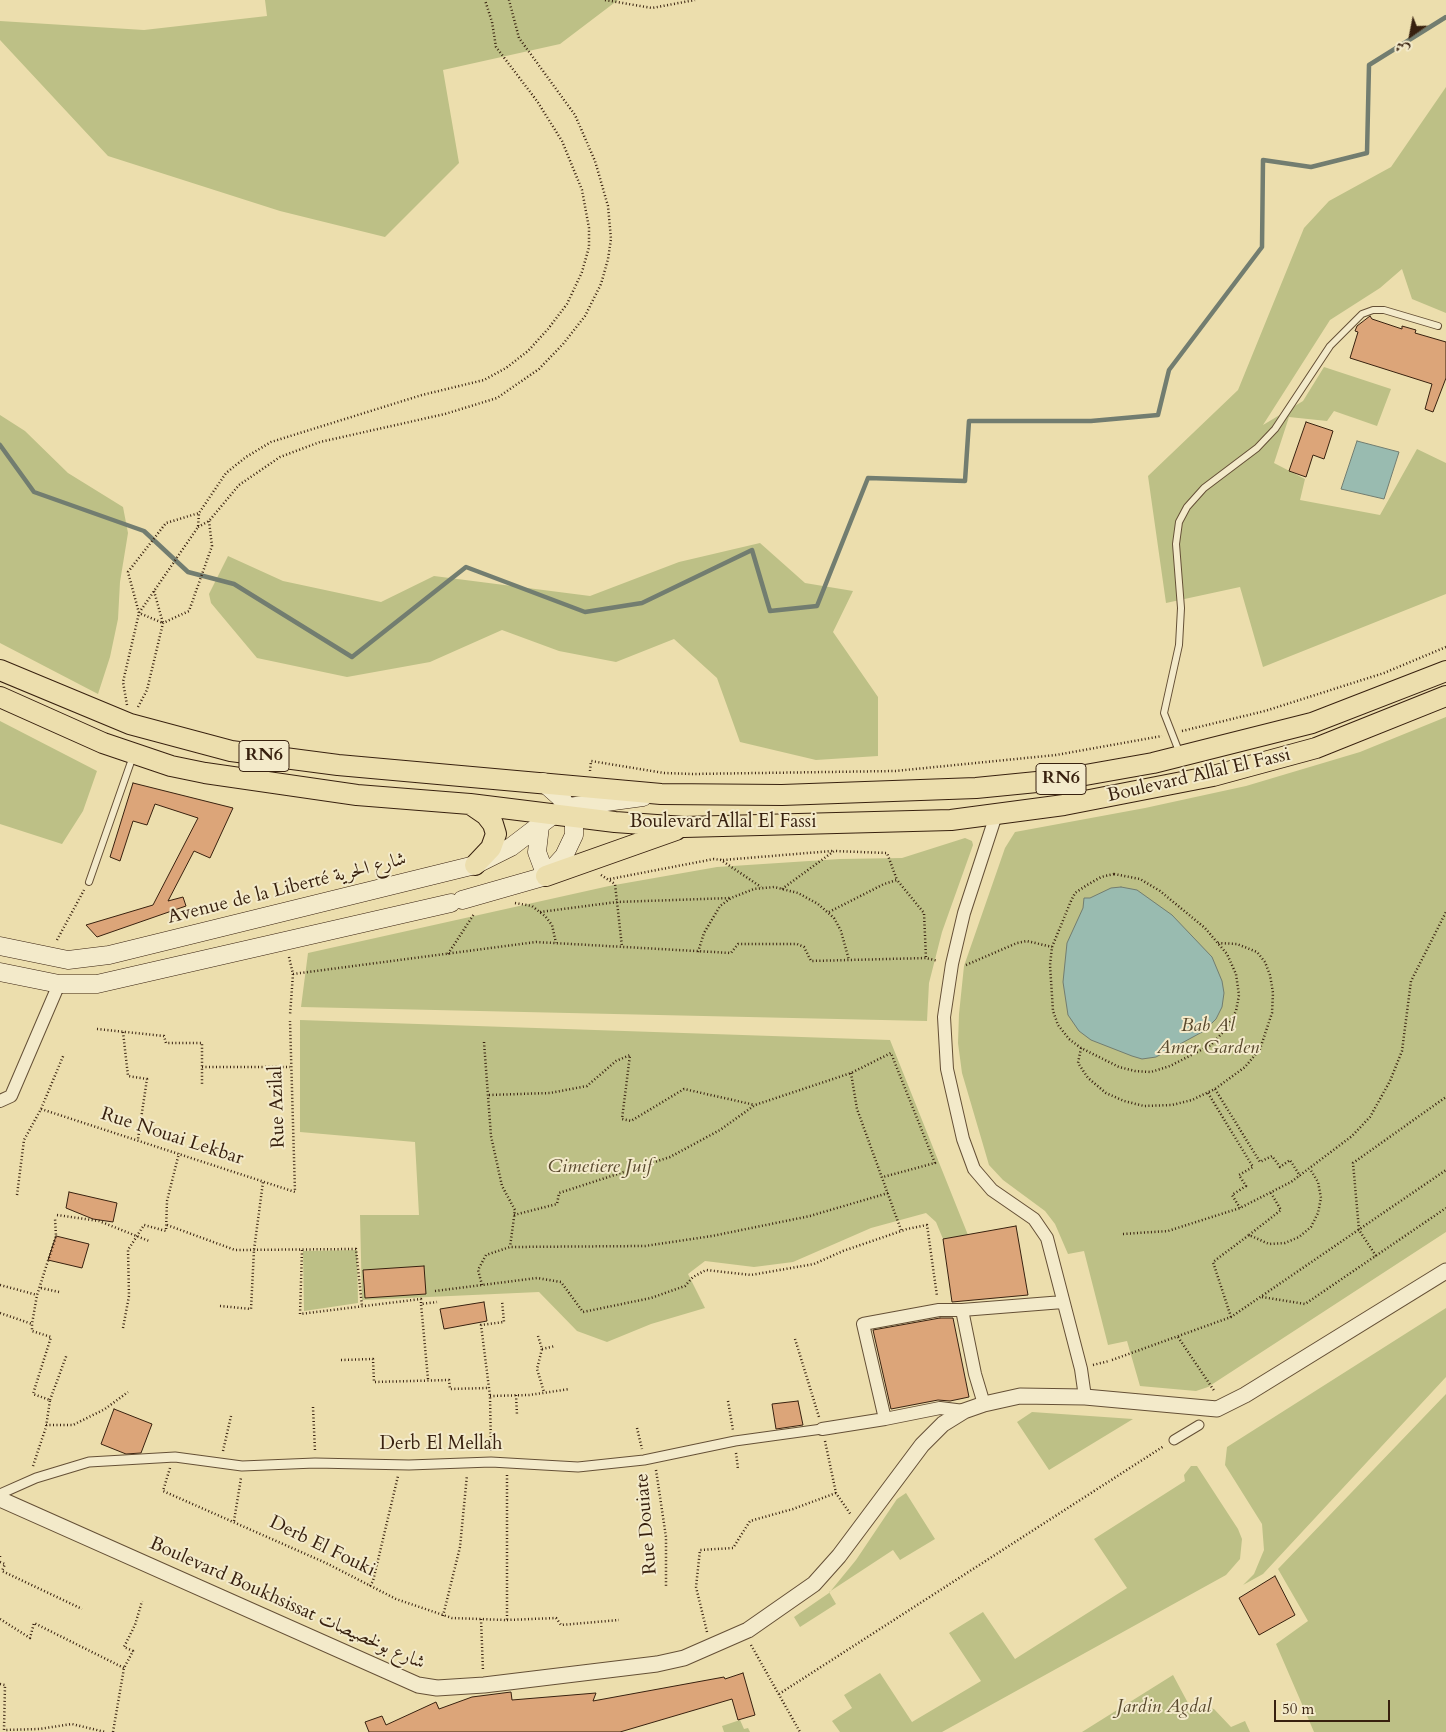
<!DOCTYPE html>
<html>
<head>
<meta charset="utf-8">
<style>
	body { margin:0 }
	#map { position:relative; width:1446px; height:1732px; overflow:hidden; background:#ecdead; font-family:Cardo,Amiri,serif }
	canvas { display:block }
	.north { position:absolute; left:1386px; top:10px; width:50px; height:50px; -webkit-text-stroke:4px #f3eaca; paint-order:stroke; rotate:213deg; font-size:14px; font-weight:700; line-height:20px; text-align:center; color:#38210f }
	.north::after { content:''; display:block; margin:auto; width:18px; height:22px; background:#38210f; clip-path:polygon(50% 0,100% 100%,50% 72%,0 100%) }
	.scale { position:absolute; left:1274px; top:1700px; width:116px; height:22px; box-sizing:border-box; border:2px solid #38210f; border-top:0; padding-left:6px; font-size:15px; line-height:18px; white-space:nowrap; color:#38210f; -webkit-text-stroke:4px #f3eaca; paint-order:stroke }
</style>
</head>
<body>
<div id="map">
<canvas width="1446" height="1732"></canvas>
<div class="north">ش</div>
<div class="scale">50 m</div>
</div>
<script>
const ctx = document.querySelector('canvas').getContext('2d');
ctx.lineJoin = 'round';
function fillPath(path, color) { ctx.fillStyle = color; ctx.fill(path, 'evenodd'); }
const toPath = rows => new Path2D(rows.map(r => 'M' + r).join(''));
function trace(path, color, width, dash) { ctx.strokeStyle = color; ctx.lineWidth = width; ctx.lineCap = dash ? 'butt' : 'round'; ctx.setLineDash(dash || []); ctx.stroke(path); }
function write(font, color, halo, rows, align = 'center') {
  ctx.font = font + ' Cardo,Amiri,serif'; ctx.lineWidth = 4; ctx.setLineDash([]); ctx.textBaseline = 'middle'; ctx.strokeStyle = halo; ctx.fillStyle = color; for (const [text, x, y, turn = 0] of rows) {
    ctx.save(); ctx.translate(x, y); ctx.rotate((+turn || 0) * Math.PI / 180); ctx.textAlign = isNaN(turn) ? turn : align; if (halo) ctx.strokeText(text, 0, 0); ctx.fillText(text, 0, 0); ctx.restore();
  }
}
const green = toPath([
	[265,0,618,0,560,44,443,70,459,163,385,237,280,211,108,156,0,40,0,21,144,30,267,16],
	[1446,87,1446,313,1412,299,1402,269,1380,288,1330,320,1263,425,1303,401,1324,367,1391,389,1377,426,1334,411,1327,421,1289,417,1274,463,1305,479,1300,500,1380,515,1417,449,1446,463,1446,594,1263,667,1240,587,1166,603,1148,476,1238,390,1304,228,1329,201,1391,167],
	[0,415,25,431,68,473,123,507,128,533,120,582,118,619,110,657,98,694,0,643],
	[760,543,805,583,853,591,833,632,878,697,878,756,816,760,740,742,717,678,674,639,616,662,559,651,502,630,430,662,347,677,257,658,211,603,209,594,228,556,283,581,381,602,434,576,590,596,679,562],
	[1446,717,1446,1232,1208,1387,1196,1391,1140,1386,1127,1341,1108,1345,1084,1251,1068,1254,1055,1224,1045,1211,1003,1180,989,1165,962,1073,958,1043,959,1014,964,966,1005,848,1015,832,1145,808,1246,786,1360,752],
	[0,721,97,771,83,811,62,844,0,824],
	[965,838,972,841,973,845,942,932,929,983,927,1021,301,1007,308,953,609,886,717,867,840,859,902,858],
	[300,1020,890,1040,968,1235,943,1239,936,1222,926,1213,871,1228,793,1262,754,1267,705,1261,688,1274,705,1308,651,1324,607,1342,577,1331,539,1292,362,1300,360,1215,419,1215,415,1142,300,1132],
	[357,1250,358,1303,304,1311,303,1251],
	[1446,1308,1446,1377,1263,1574,1243,1585,1254,1574,1264,1550,1262,1524,1225,1465,1227,1447],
	[1446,1394,1446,1732,1314,1732,1276,1644,1308,1621,1278,1569],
	[1032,1412,1133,1419,1049,1470,1017,1422],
	[1191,1466,1197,1466,1238,1529,1242,1539,1240,1559,1226,1575,942,1732,840,1732,832,1721,852,1708,844,1695,880,1673,912,1722,981,1681,949,1633,983,1612,1015,1659,1127,1588,1094,1539,1185,1481,1184,1475],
	[906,1493,935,1539,900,1560,893,1550,829,1592,836,1604,800,1627,794,1617,829,1593,856,1560,897,1499],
	[1173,1675,1188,1703,1214,1709,1231,1727,1245,1721,1250,1732,1082,1732],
	[740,1720,744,1729,748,1728,750,1732,724,1732,722,1726]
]);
const water = toPath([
	[1357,441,1399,452,1384,499,1341,489,1357,441],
	[1121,887,1137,890,1172,915,1212,957,1222,981,1224,993,1222,1007,1216,1019,1204,1031,1156,1057,1142,1059,1132,1056,1091,1040,1079,1031,1068,1015,1063,982,1067,943,1083,908,1084,898,1090,898,1111,888,1121,887]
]);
const stream = toPath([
	[0,445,34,492,144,531,188,572,234,584,352,657,466,567,585,612,642,603,752,550,770,611,817,606,868,478,965,481,969,421,1091,421,1158,415,1169,370,1262,247,1263,160,1311,167,1367,153,1369,65,1446,17]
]);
const building = toPath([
	[1370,316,1372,319,1402,329,1402,326,1416,330,1415,333,1446,342,1446,378,1433,412,1425,409,1432,384,1350,358,1358,332,1355,331,1357,326,1370,316],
	[1306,422,1333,431,1324,459,1313,455,1306,477,1289,471,1306,422],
	[133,783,233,808,210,858,194,851,168,901,183,897,186,906,97,937,86,925,153,905,198,818,155,804,147,825,133,821,120,861,110,857,133,783],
	[69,1192,117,1203,113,1222,93,1219,66,1208,69,1192],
	[1016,1226,1028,1295,952,1302,943,1239,1016,1226],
	[56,1236,89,1244,82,1268,48,1260,56,1236],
	[424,1266,426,1294,365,1298,363,1270,424,1266],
	[484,1302,487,1321,444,1329,440,1309,484,1302],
	[940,1318,953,1318,969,1397,950,1401,938,1400,891,1409,873,1330,940,1318],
	[798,1401,803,1425,776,1429,772,1404,798,1401],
	[114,1409,152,1424,141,1453,126,1454,101,1444,114,1409],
	[1275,1576,1295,1615,1259,1635,1239,1598,1275,1576],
	[743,1673,755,1715,738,1720,732,1699,620,1732,369,1732,365,1722,382,1716,386,1725,436,1702,439,1709,472,1697,511,1692,512,1700,596,1693,593,1701,724,1677,725,1679,743,1673]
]);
const path = toPath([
	[605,0,652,8,695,0],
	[198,527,209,521,239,485,280,457,320,442,445,414,497,398,539,369,563,344,585,316,601,284,608,259,611,239,608,206,595,161,575,115,519,38,509,0],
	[154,591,163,623,139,613,128,572,166,523,199,513],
	[127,705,123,682,139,613,198,527,199,513,226,473,246,457,271,442,422,395,484,380,506,368,528,351,548,329,567,304,582,272,589,247,589,228,582,190,562,141,537,101,496,47,492,22,485,0],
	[138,707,147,690,163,623,189,611,212,546,209,521],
	[1182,731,1265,711,1384,673,1446,647],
	[590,771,591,761,664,773,692,774,895,771,1056,755,1162,736],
	[723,860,832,851],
	[1114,874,1140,879,1160,891,1205,928,1227,954,1236,974,1239,995,1236,1011,1226,1029,1211,1045,1170,1066,1151,1072,1135,1071,1119,1067,1081,1048,1069,1039,1058,1025,1053,1011,1050,965,1052,947,1071,901,1075,893,1087,885,1101,877,1114,874],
	[601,875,615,884,622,947],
	[610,879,714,859,721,860,761,887],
	[782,889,834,851,887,853,897,880],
	[515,903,532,906,545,916,552,925,556,943],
	[540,912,617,902,730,898],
	[829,912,884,884,897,880,924,913,926,958],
	[57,940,84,890],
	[698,952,704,933,720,906,731,898,754,889,774,887,798,893,818,904,834,918,841,931,849,960],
	[448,954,474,914],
	[289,957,293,974,290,1015],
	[966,965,1017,943,1027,941,1052,947],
	[293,974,536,942,731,953,738,944,797,944,804,947,811,961,926,958,938,961],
	[97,1029,164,1036,166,1043,202,1043,202,1085],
	[123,1032,128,1076,147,1079,138,1139],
	[484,1042,491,1136,502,1186,515,1210,510,1247],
	[1081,1048,1078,1063,1088,1078,1106,1093,1124,1101,1144,1106,1172,1105,1192,1100,1215,1089,1245,1067,1260,1049,1272,1013,1273,993,1270,975,1265,962,1257,952,1237,944,1218,943],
	[202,1067,290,1067],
	[851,1073,857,1109,901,1230],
	[1215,1089,1260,1162,1272,1156,1280,1167,1290,1160,1300,1176],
	[1208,1093,1253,1167,1239,1175,1246,1186,1232,1195,1240,1208],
	[489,1095,550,1093,587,1086,616,1061,630,1055,622,1119,631,1121,684,1089,755,1105],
	[41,1109,295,1192,290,1021],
	[17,1195,24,1140,41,1109,64,1054],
	[57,1215,99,1221,149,1241],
	[514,1215,557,1204,559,1193,670,1157,720,1130,755,1105,851,1073,891,1053,935,1163,883,1177],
	[167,1225,235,1250,356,1249,362,1306],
	[1123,1234,1168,1231,1240,1208,1291,1182,1352,1136,1370,1117,1390,1081,1402,1051,1411,981,1446,912],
	[1249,1235,1281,1210,1271,1193],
	[302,1250,300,1314,421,1299,421,1304],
	[1376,1256,1359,1230,1353,1163,1446,1097],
	[0,1285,37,1295],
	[482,1285,478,1270,486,1255,510,1247,645,1246,712,1236,810,1216,888,1193],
	[41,1288,59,1292],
	[435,1291,537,1278,561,1282,583,1312,651,1298,685,1286,693,1277,706,1270,751,1275,814,1264,843,1251,907,1229,927,1225,937,1296],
	[1262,1297,1305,1304,1446,1208],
	[220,1306,251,1309,254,1250,263,1182],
	[0,1313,32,1324],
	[1231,1317,1213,1262,1249,1235,1269,1244,1285,1243,1299,1237,1311,1227,1318,1213,1321,1198,1318,1182,1310,1169],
	[123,1328,129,1296,128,1250,144,1225,166,1231,167,1201,179,1153],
	[538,1336,542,1349,537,1369,544,1392],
	[1178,1337,1215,1392],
	[795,1339,819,1417],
	[542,1349,555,1346],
	[341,1360,373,1359,374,1382,449,1380,450,1389,488,1388],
	[1112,1360,1231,1317,1446,1170],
	[1093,1365,1109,1361],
	[428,1379,421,1304,437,1302],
	[516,1395,517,1415],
	[490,1396,529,1395,570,1389],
	[50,1400,67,1354],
	[728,1401,733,1430],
	[313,1407,315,1451],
	[46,1425,73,1425,105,1409,128,1392],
	[637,1428,642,1449],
	[825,1441,836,1493,851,1515],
	[223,1451,231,1416],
	[491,1451,490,1396,481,1325,504,1322,502,1301],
	[736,1453,738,1469],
	[33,1466,46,1427,50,1400,33,1394,51,1337,32,1331,32,1324,37,1295,56,1236,55,1218],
	[170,1468,163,1491,326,1563,396,1599,452,1618,507,1620,507,1475],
	[656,1470,666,1537,666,1588],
	[234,1521,241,1478],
	[0,1556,0,1558],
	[0,1562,5,1564,2,1571,82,1609],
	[370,1586,373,1581,398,1476],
	[443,1616,460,1547,467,1475],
	[0,1619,30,1638,34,1623,124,1668],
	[481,1619,483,1671],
	[507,1620,556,1618,561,1625,619,1620],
	[707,1632,696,1587,700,1550,733,1548,750,1521,793,1509,836,1493],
	[751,1645,800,1732],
	[0,1684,5,1685,4,1730,39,1729,72,1724,105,1732],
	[779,1694,1164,1446],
	[113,1732,124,1668,133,1651,124,1647,135,1625,142,1601]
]);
const service = toPath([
	[1180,754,1164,713,1179,645,1181,608,1176,544,1179,522,1187,507,1204,488,1257,448,1275,429,1330,346,1362,314,1373,310,1384,310,1438,326],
	[89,882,133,756]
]);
const pedestrian = toPath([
	[1174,1440,1199,1425],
	[0,1494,36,1478,89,1462,175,1457,242,1466,315,1463,409,1465,491,1462,578,1467,644,1460,735,1441,822,1429]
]);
const minor = toPath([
	[996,815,964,913,952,964,944,1017,947,1069,963,1139,974,1169,992,1190,1034,1219,1047,1238,1081,1369,1085,1397],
	[0,1101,11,1096,59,984],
	[962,1310,975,1374,984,1404],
	[964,1411,940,1408,885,1419,863,1324,939,1310,962,1310,1063,1302],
	[822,1429,885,1419]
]);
const tertiary = toPath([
	[0,1499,418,1685,437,1688,484,1685,657,1664,684,1658,748,1630,814,1584,839,1556,922,1445,943,1424,964,1411,984,1404,1020,1396,1085,1397,1217,1409,1245,1395,1446,1271]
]);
const secondary = toPath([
	[540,826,537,852,546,876],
	[462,900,546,876,564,856,574,835,574,818,562,799,543,782],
	[0,946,68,960,109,955,475,865,511,847,553,815,569,807,643,797],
	[0,972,59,984,97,984,451,903]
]);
const primary = toPath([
	[0,670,130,724,231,751,338,765,661,794,782,795,976,788,1057,780,1153,763,1312,723,1446,671],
	[0,697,103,743,171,766,205,773,357,795,470,804,615,822,684,827,951,820,1064,805,1213,776,1316,748,1446,696],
	[470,804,486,815,493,824,496,834,491,848,475,865],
	[546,876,676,830]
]);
const shields = [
	[264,756,50],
	[1061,779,50]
];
const shieldNames = [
	["RN6",264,756],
	["RN6",1061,779]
];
const streetNames = [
	["Boulevard Allal El Fassi",1199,776,-13],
	["Boulevard Allal El Fassi",723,823],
	["Avenue de la Liberté شارع الحرية",287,889,-14],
	["Rue Azilal",278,1107,-92],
	["Rue Nouai Lekbar",172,1137,18],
	["Derb El Mellah",441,1445],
	["Rue Douiate",647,1524,-95],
	["Derb El Fouki",322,1547,26],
	["Boulevard Boukhsissat شارع بولخصيصات",287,1604,24]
];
const parkNames = [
	["Bab Al",1208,1027],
	["Amer Garden",1208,1049],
	["Cimetiere Juif",600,1168],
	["Jardin Agdal",1164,1708]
];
fillPath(green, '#bdc086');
fillPath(water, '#99bbb0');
trace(water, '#727d70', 1);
trace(stream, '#727d70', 4.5);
fillPath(building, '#dca579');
trace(building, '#38210f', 1);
trace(service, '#655036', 8);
trace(pedestrian, '#655036', 11);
trace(minor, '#655036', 14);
trace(tertiary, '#655036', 17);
trace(secondary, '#38210f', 19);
trace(primary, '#38210f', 22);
trace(path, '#38210f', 2.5, [1, 2.5]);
trace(service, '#f3eaca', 6);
trace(pedestrian, '#f3eaca', 9);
trace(minor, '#f3eaca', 12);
trace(tertiary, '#f3eaca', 15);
trace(secondary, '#f3eaca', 18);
trace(primary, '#ecdead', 20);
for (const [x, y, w] of shields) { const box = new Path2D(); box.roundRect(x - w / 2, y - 15.5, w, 31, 4); ctx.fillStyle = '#f3eaca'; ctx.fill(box); trace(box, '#38210f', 1); }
write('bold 18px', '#38210f', null, shieldNames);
write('19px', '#38210f', '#f3eaca', streetNames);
write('italic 19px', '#59492d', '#f3eaca', parkNames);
</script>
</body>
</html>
